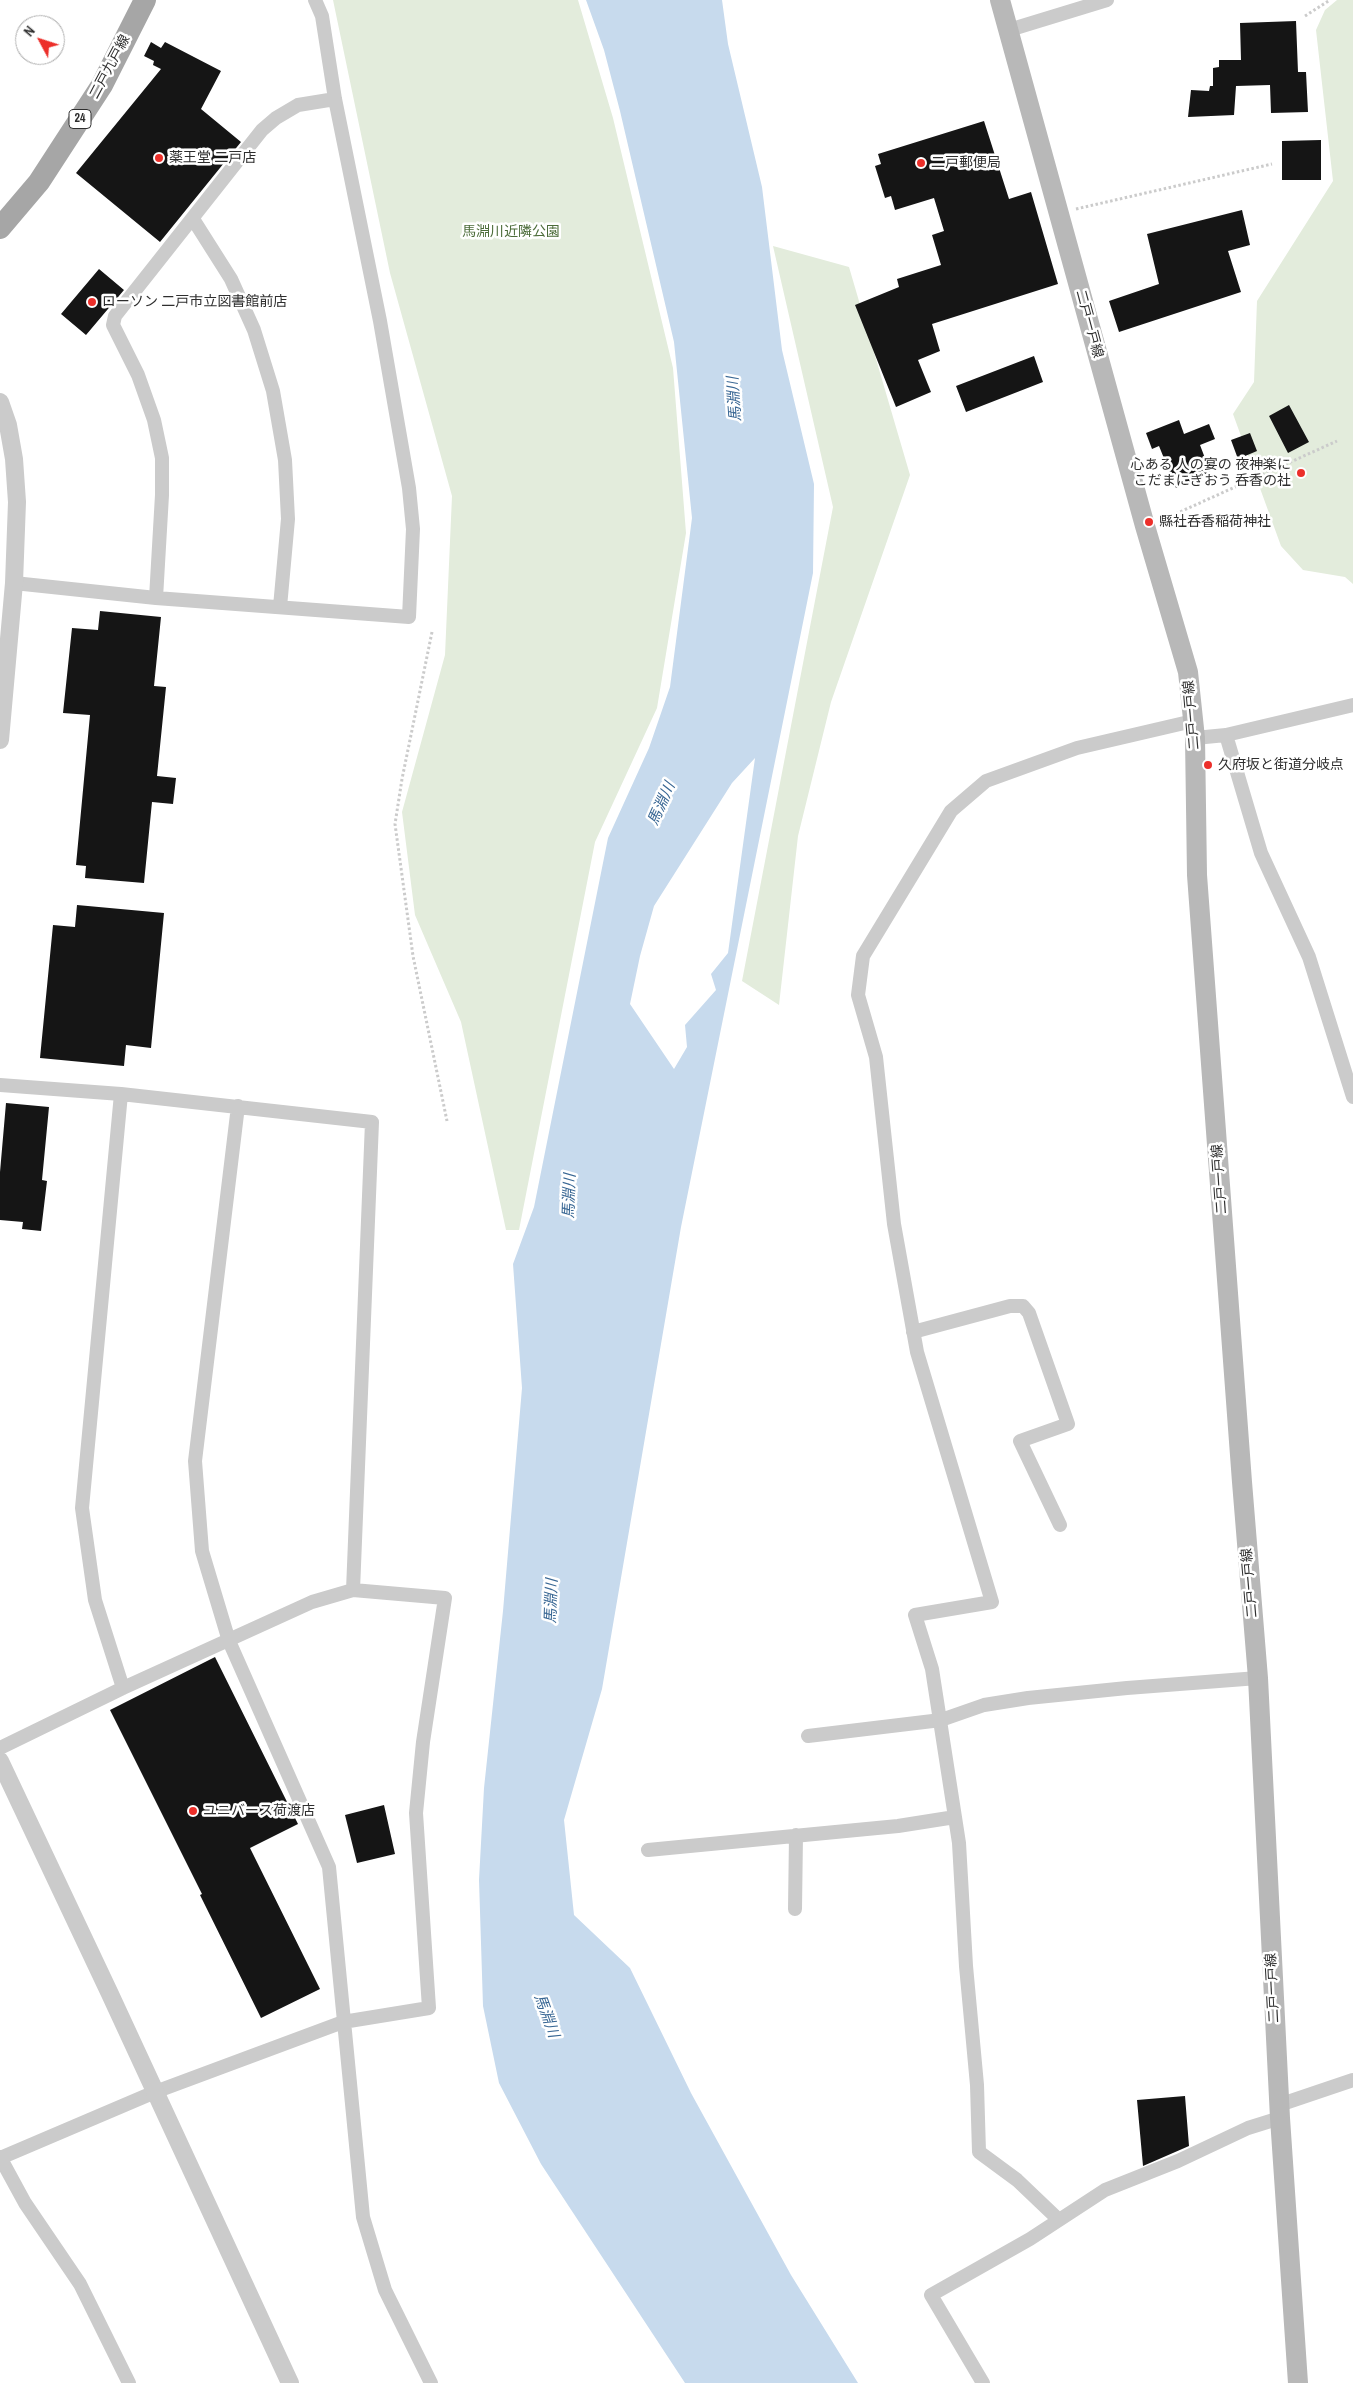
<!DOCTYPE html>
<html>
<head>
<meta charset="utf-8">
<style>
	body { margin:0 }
	#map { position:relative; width:1353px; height:2383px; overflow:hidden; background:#fff; font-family:"Archivo Narrow",sans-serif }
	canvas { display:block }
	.north { position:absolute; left:15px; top:15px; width:50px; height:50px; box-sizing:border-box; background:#fff; border:1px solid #ababab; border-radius:50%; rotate:310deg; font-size:14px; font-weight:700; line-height:20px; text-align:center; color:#2e2e2e }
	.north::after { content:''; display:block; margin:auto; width:18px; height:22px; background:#ec2f2a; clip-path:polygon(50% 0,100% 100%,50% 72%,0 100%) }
</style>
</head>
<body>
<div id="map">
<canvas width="1353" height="2383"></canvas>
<div class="north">N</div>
</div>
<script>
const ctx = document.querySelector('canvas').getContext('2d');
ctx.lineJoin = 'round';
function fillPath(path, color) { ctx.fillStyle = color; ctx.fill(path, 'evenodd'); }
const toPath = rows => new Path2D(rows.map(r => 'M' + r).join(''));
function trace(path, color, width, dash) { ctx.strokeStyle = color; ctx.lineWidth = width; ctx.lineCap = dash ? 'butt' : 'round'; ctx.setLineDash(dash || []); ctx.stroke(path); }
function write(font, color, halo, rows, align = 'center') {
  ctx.font = font + ' "Archivo Narrow","Noto Sans JP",sans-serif'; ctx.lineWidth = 5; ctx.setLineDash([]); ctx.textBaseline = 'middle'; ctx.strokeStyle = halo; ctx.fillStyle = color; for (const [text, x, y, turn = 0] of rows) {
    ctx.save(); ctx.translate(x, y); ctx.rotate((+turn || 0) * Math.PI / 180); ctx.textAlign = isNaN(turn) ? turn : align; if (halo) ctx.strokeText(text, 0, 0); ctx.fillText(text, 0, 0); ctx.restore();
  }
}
const green = toPath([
	[333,0,578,0,613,118,673,368,686,533,657,708,595,842,519,1230,506,1230,461,1022,415,915,402,812,445,655,452,496,390,273],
	[1337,0,1353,0,1353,584,1345,577,1303,570,1281,546,1233,414,1254,382,1257,301,1333,181,1316,30,1325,10],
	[773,246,849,267,910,475,831,702,798,836,779,1005,742,981,833,507]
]);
const water = toPath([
	[586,0,722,0,728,44,762,187,782,350,814,484,813,573,681,1227,602,1689,564,1820,574,1915,630,1968,691,2093,791,2275,858,2383,685,2383,541,2164,499,2083,483,2006,479,1880,484,1788,503,1611,522,1388,513,1264,534,1207,608,838,649,748,670,687,692,518,674,342,620,111,604,50],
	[755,758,728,953,711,974,716,990,685,1025,687,1047,674,1069,630,1004,640,956,654,906,732,783]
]);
const building = toPath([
	[1296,21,1298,72,1306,72,1308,112,1271,113,1270,85,1236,86,1234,115,1188,117,1191,90,1209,91,1210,86,1213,86,1213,68,1219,67,1219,60,1241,60,1240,23],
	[151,42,161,48,165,42,221,71,201,109,241,142,160,242,76,173,161,69,153,65,154,61,144,56],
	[984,121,1009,199,1031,192,1058,284,932,324,940,351,918,360,931,392,896,407,855,305,899,287,897,279,941,265,932,235,944,231,934,198,895,210,891,196,885,198,875,166,881,164,878,154],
	[1321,140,1321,180,1282,180,1282,141],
	[1242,210,1250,245,1228,251,1241,292,1119,332,1109,301,1159,284,1147,234],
	[99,269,124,290,86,335,61,314],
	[1034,356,1043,382,966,412,956,386],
	[1289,405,1309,442,1288,453,1269,416],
	[1179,420,1184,434,1209,424,1215,439,1200,445,1211,474,1176,488,1159,446,1152,449,1146,433],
	[1250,433,1257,451,1238,459,1231,440],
	[100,611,161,617,154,686,166,687,157,776,176,778,173,804,152,802,144,883,85,878,86,866,76,865,90,715,63,713,72,628,98,630],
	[77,905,164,913,151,1048,126,1045,124,1066,40,1058,53,925,75,927],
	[6,1103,49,1107,42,1180,47,1181,41,1231,22,1229,23,1222,0,1220,0,1172],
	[215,1657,298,1824,250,1848,320,1989,261,2018,200,1895,202,1894,110,1710],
	[384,1805,395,1854,357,1863,345,1815],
	[1185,2096,1189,2146,1143,2166,1137,2100]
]);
const path = toPath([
	[1305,16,1330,0],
	[1076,209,1272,164],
	[1162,520,1337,441],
	[432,632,402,779,395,824,413,956,447,1121]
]);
const minor = toPath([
	[1009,30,1107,0],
	[193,219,231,279,254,330,273,391,285,460,288,519,280,607],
	[14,583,156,598,409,617,413,529,409,488,380,321,335,99,322,16,315,0],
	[156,598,162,495,162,458,154,420,138,375,113,325,115,316,262,130,276,118,298,105,335,99],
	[1226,735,1261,853,1309,957,1353,1097],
	[1195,738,1226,735,1353,705],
	[0,1085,121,1094,372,1122,353,1590],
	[121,1094,82,1508,95,1600,123,1688],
	[238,1106,195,1461,202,1551,229,1641,329,1867,363,2217,385,2290,431,2383],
	[913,1332,1010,1306,1023,1306,1029,1313,1068,1424,1020,1441,1060,1525],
	[808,1736,941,1720,984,1705,1028,1698,1127,1688,1258,1678],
	[0,1748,123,1688,312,1602,353,1590,445,1598,423,1742,416,1813,429,2008,343,2022,155,2092,0,2158],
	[648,1850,898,1826,955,1817],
	[795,1909,796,1835],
	[1279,2105,1353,2080],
	[0,2157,25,2203,80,2284,129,2383],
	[1059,2220,1017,2180,979,2152,977,2085,966,1966,959,1843,932,1669,915,1615,992,1602,917,1352,894,1224,876,1057,858,995,863,956,951,811,986,781,1077,748,1193,721],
	[983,2383,931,2295,1030,2239,1105,2190,1178,2161,1248,2128,1280,2118]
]);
const tertiary = toPath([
	[0,402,8,425,14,459,17,502,14,583,0,740],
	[0,1761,110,1994,290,2383]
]);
const secondary = toPath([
	[1000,0,1145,526,1188,672,1195,738,1197,875,1242,1482,1258,1678,1280,2118,1298,2383]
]);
const primary = toPath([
	[0,228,39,182,102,85,145,0]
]);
const markers = [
	[159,158,5,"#ec2f2a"],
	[921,163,5,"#ec2f2a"],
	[92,302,5,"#ec2f2a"],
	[1301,473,5,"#ec2f2a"],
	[1149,522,5,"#ec2f2a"],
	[1208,765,5,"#ec2f2a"],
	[193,1811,5,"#ec2f2a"]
];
const shields = [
	[80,119,22]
];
const shieldNames = [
	["24",80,119]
];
const streetNames = [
	["二戸九戸線",110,67,-62],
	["二戸一戸線",1089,324,75],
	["二戸一戸線",1192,715,-95],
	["二戸一戸線",1220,1179,-94],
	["二戸一戸線",1250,1583,-95],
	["二戸一戸線",1273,1988,-93]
];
const poiNames = [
	["薬王堂 二戸店",169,158],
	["二戸郵便局",931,163],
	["ローソン 二戸市立図書館前店",102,302],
	["心ある 人の宴の 夜神楽に",1291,465,"right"],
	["こだまにぎおう 呑香の社",1291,481,"right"],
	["縣社呑香稲荷神社",1159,522],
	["久府坂と街道分岐点",1218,765],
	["ユニバース荷渡店",203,1811]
];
const parkNames = [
	["馬淵川近隣公園",511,232]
];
const waterNames = [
	["馬淵川",735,399,-94],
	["馬淵川",662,804,-66],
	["馬淵川",570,1196,-88],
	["馬淵川",552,1601,-88],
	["馬淵川",546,2016,70]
];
fillPath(green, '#e3ecdc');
fillPath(water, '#c7daed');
fillPath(building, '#151515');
trace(path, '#cbcbcb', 3, [2.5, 2.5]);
trace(minor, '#cbcbcb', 14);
trace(tertiary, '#cbcbcb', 18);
trace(secondary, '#b8b8b8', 20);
trace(primary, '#a6a6a6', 22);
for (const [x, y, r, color] of markers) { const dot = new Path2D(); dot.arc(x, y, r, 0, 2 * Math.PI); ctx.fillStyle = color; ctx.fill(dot); trace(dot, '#fff', 2); }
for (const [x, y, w] of shields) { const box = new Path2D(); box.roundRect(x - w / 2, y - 9.5, w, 19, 4); ctx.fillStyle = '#fff'; ctx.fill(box); trace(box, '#2e2e2e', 1); }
write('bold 12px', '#2e2e2e', null, shieldNames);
write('14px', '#2e2e2e', '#fff', streetNames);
write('14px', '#2e2e2e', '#fff', poiNames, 'left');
write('14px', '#4c6c3a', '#fff', parkNames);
write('italic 15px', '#396794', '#fff', waterNames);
</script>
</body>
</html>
